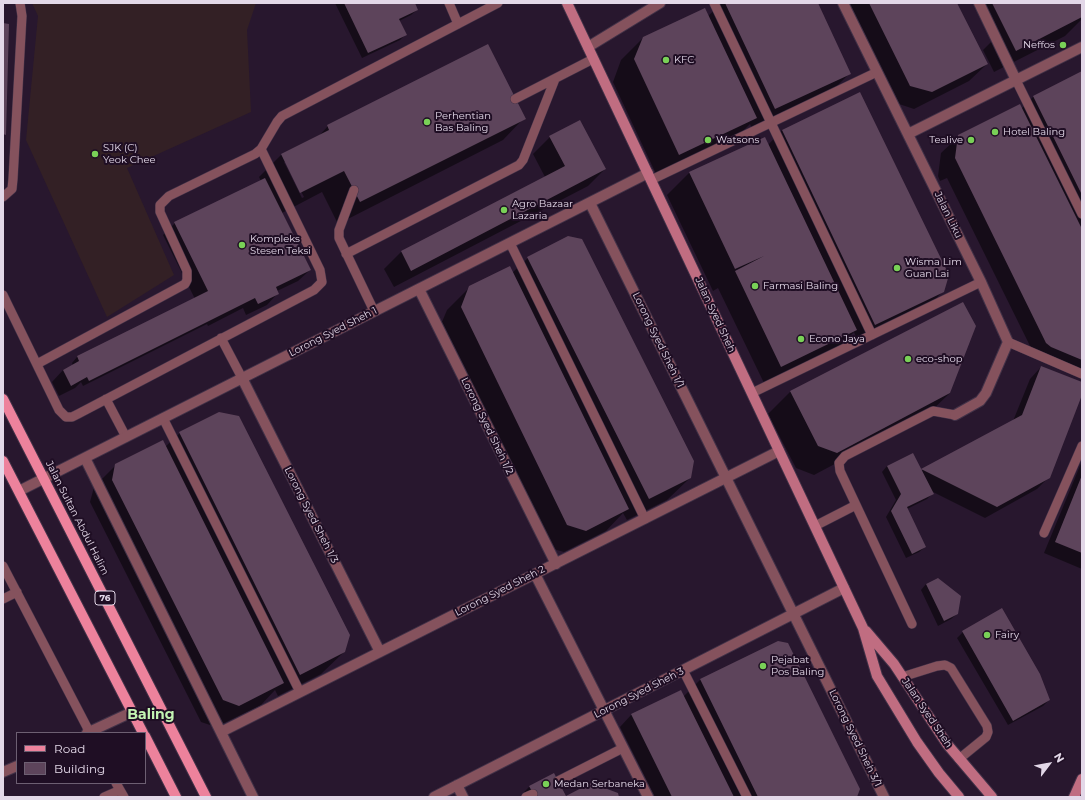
<!DOCTYPE html>
<html>
<head>
<meta charset="utf-8">
<style>
	body { margin:0 }
	#map { position:relative; width:1085px; height:800px; overflow:hidden; background:#28172e; font-family:Montserrat,sans-serif }
	canvas { display:block }
	.frame { position:absolute; inset:0; border:4px solid #e3d8e8; pointer-events:none }
	.legend { position:absolute; left:16px; top:732px; width:130px; height:52px; box-sizing:border-box; background:#1f0e24; border:1px solid #6d5f72; margin:0; padding:5px 7px; list-style:none; font-size:12px; color:#e3d8e8 }
	.legend li { display:flex; align-items:center; gap:8px; height:20px }
	.legend b { width:20px; border:1px solid #6d5f72 }
	.north { position:absolute; left:1029px; top:744px; width:40px; height:40px; -webkit-text-stroke:3px #1f0e24; paint-order:stroke; rotate:58deg; font-size:11px; font-weight:700; line-height:16px; text-align:center; color:#e3d8e8 }
	.north::after { content:''; display:block; margin:auto; width:14px; height:18px; background:#e3d8e8; clip-path:polygon(50% 0,100% 100%,50% 72%,0 100%) }
</style>
</head>
<body>
<div id="map">
<canvas width="1085" height="800"></canvas>
<div class="frame"></div>
<ul class="legend">
<li><b style="height:5px;background:#ed829c"></b>Road</li>
<li><b style="height:11px;background:#5d445b"></b>Building</li>
</ul>
<div class="north">N</div>
</div>
<script>
const ctx = document.querySelector('canvas').getContext('2d');
ctx.lineJoin = 'round';
function fillPath(path, color) { ctx.fillStyle = color; ctx.fill(path, 'evenodd'); }
const toPath = rows => new Path2D(rows.map(r => 'M' + r).join(''));
function trace(path, color, width, dash) { ctx.strokeStyle = color; ctx.lineWidth = width; ctx.lineCap = dash ? 'butt' : 'round'; ctx.setLineDash(dash || []); ctx.stroke(path); }
function write(font, color, halo, rows, align = 'center') {
  ctx.font = font + ' Montserrat,sans-serif'; ctx.lineWidth = 4; ctx.setLineDash([]); ctx.textBaseline = 'middle'; ctx.strokeStyle = halo; ctx.fillStyle = color; for (const [text, x, y, turn = 0] of rows) {
    ctx.save(); ctx.translate(x, y); ctx.rotate((+turn || 0) * Math.PI / 180); ctx.textAlign = isNaN(turn) ? turn : align; if (halo) ctx.strokeText(text, 0, 0); ctx.fillText(text, 0, 0); ctx.restore();
  }
}
const education = toPath([
	[32,3,256,3,247,30,251,112,127,168,174,275,107,317,26,140,38,16]
]);
const shadow = toPath([
	[335,3,413,3,417,10,411,15,399,21,405,35,400,40,362,58],
	[722,3,817,3,850,73,828,95,753,131,750,124,734,140,657,176,613,82,621,60,643,38,708,16],
	[844,3,956,3,987,64,969,81,914,109,893,102],
	[975,3,1082,3,1082,19,1065,36,994,72,983,50,993,40],
	[1082,72,1082,377,1034,354,947,178,940,181,938,176,941,153,959,136,1021,109,1033,97],
	[524,118,503,140,338,224,322,192,282,213,310,270,298,281,277,291,278,293,267,305,246,315,243,308,208,326,207,324,83,386,81,382,75,388,59,396,52,382,63,370,73,366,72,363,77,357,195,299,163,235,175,223,261,181,259,177,281,155,318,137,328,126],
	[284,162,286,162,304,197,302,198],
	[782,130,943,291,926,309,858,342,854,332,839,347,764,383,718,288,713,291,667,195,689,173,768,145],
	[550,137,605,169,588,186,394,287,384,269,401,252,545,177,533,154],
	[528,258,690,478,667,500,627,520,623,513,606,531,564,552,546,547,439,329,447,310,470,287,512,273],
	[963,304,950,393,927,415,814,475,796,468,768,414,790,392],
	[1041,367,1082,383,1082,392,1049,477,1037,489,985,518,931,491,932,494,927,499,907,509,925,547,919,552,906,558,886,517,896,500,882,472,887,466,921,471,1013,421,1030,379],
	[180,433,344,652,321,674,278,696,275,690,261,705,216,727,201,722,90,502,94,487,116,465,165,447],
	[1082,461,1082,569,1044,553],
	[938,579,957,614,951,619,938,626,921,590,926,584],
	[963,632,1049,700,1043,706,1008,725,957,638],
	[701,679,856,797,655,797,620,727,631,715,680,691,683,697],
	[529,787,565,797,526,797,524,792]
]);
const building = toPath([
	[344,3,415,3,418,10,399,19,407,35,368,53],
	[725,3,818,3,851,74,775,109],
	[869,3,957,3,988,64,932,92,910,86],
	[992,3,1082,3,1082,17,1016,51],
	[705,8,757,118,679,155,634,59,643,37],
	[3,23,9,24,6,135,3,134],
	[488,44,526,119,360,202,344,171,300,193,281,154,329,130,327,125],
	[1082,71,1082,195,1033,96],
	[860,92,949,275,944,292,875,325,782,130],
	[1020,104,1082,229,1082,360,1051,347,1046,343,955,158,958,135],
	[580,120,606,169,411,271,401,251,565,166,549,136],
	[765,137,857,330,781,367,735,271,764,256,735,269,689,172],
	[265,178,311,270,276,287,279,294,258,304,255,298,89,381,87,377,71,386,63,370,79,361,77,356,208,291,174,222],
	[568,236,582,239,694,461,691,478,649,499,527,257],
	[510,266,629,509,586,531,567,525,461,307,469,286],
	[963,302,976,326,950,393,837,453,818,446,790,391],
	[1041,366,1082,382,1082,395,1050,478,997,507,921,469,1022,415],
	[219,412,239,416,350,635,345,652,300,675,179,432],
	[163,440,284,683,239,706,223,700,112,480,115,464],
	[913,453,934,494,907,507,926,547,912,554,891,511,901,494,887,466],
	[1082,475,1082,553,1055,542],
	[938,578,961,596,958,614,944,621,926,584],
	[1002,608,1040,674,1050,700,1013,721,962,631],
	[778,641,788,643,860,789,857,797,758,797,700,679],
	[681,690,734,797,672,797,631,714],
	[554,773,566,796,591,783,618,793,619,797,535,797,529,786]
]);
const lane = toPath([
	[449,3,458,24],
	[714,3,872,335],
	[1016,80,1082,214],
	[515,99,593,59],
	[651,180,877,72],
	[354,190,339,230,339,238,374,311],
	[3,197,12,189,13,179,22,16,20,3],
	[510,243,645,519],
	[346,254,519,165,523,160,555,79],
	[3,295,59,410,66,417,72,417,78,414,314,290,322,282,320,270,261,149],
	[221,338,242,378],
	[1008,342,1082,374],
	[37,364,185,284,187,280,187,271,160,212,160,205,169,196,255,154,261,149,277,122,282,116,498,3],
	[752,393,981,282],
	[106,399,126,437],
	[163,418,300,692],
	[815,526,856,505],
	[1044,533,1082,446],
	[3,566,90,733],
	[3,599,17,592],
	[912,624,840,471,839,463,845,456,933,411,955,415],
	[683,670,747,797],
	[902,677,937,666,945,665,951,668,987,726,988,732,986,737,959,759],
	[558,781,623,748],
	[116,783,124,797],
	[104,797,120,790],
	[526,797,533,794]
]);
const street = toPath([
	[843,3,981,282,1008,342,986,393,980,401,955,415],
	[979,3,1016,80],
	[588,47,660,3],
	[908,134,1082,47],
	[590,203,884,797],
	[419,289,556,564],
	[242,378,380,652],
	[85,458,253,797],
	[19,491,648,173],
	[535,574,648,797],
	[221,732,779,451],
	[87,733,132,712],
	[3,772,17,766],
	[457,785,463,797],
	[434,797,844,588]
]);
const secondary = toPath([
	[567,3,863,628,877,676,917,742,939,773,959,797],
	[866,631,894,664,947,744,992,797],
	[1074,797,1082,779]
]);
const primary = toPath([
	[3,399,206,797],
	[3,461,143,733],
	[145,736,176,797]
]);
const markers = [
	[1063,45,4,"#79d157"],
	[666,60,4,"#79d157"],
	[427,122,4,"#79d157"],
	[995,132,4,"#79d157"],
	[708,140,4,"#79d157"],
	[971,140,4,"#79d157"],
	[95,154,4,"#79d157"],
	[504,210,4,"#79d157"],
	[242,245,4,"#79d157"],
	[897,268,4,"#79d157"],
	[755,286,4,"#79d157"],
	[801,339,4,"#79d157"],
	[908,359,4,"#79d157"],
	[987,635,4,"#79d157"],
	[763,666,4,"#79d157"],
	[546,784,4,"#79d157"]
];
const shields = [
	[105,598,20]
];
const shieldNames = [
	["76",105,598]
];
const poiNames = [
	["Neffos",1055,45,"right"],
	["KFC",674,60],
	["Perhentian",435,116],
	["Bas Baling",435,128],
	["Hotel Baling",1003,132],
	["Watsons",716,140],
	["Tealive",963,140,"right"],
	["SJK (C)",103,148],
	["Yeok Chee",103,160],
	["Agro Bazaar",512,204],
	["Lazaria",512,216],
	["Kompleks",250,239],
	["Stesen Teksi",250,251],
	["Wisma Lim",905,262],
	["Guan Lai",905,274],
	["Farmasi Baling",763,286],
	["Econo Jaya",809,339],
	["eco-shop",916,359],
	["Fairy",995,635],
	["Pejabat",771,660],
	["Pos Baling",771,672],
	["Medan Serbaneka",554,784]
];
const streetNames = [
	["Jalan Liku",948,215,64],
	["Jalan Syed Sheh",715,315,65],
	["Lorong Syed Sheh 1",333,332,-27],
	["Lorong Syed Sheh 1/1",658,340,64],
	["Lorong Syed Sheh 1/2",487,426,64],
	["Lorong Syed Sheh 1/3",311,515,63],
	["Jalan Sultan Abdul Halim",77,518,63],
	["Lorong Syed Sheh 2",500,591,-27],
	["Lorong Syed Sheh 3",639,693,-27],
	["Jalan Syed Sheh",927,713,56],
	["Lorong Syed Sheh 3/1",855,738,64]
];
const districtNames = [
	["Baling",151,715]
];
fillPath(education, '#332025');
fillPath(shadow, '#0007');
fillPath(building, '#5d445b');
trace(lane, '#423248', 10);
trace(street, '#423248', 12);
trace(secondary, '#423248', 12);
trace(primary, '#423248', 12);
trace(lane, '#85525d', 9);
trace(street, '#85525d', 10);
trace(secondary, '#c06d81', 10);
trace(primary, '#ed829c', 10);
for (const [x, y, r, color] of markers) { const dot = new Path2D(); dot.arc(x, y, r, 0, 2 * Math.PI); ctx.fillStyle = color; ctx.fill(dot); trace(dot, '#1f0e24', 1.5); }
for (const [x, y, w] of shields) { const box = new Path2D(); box.roundRect(x - w / 2, y - 7, w, 14, 3); ctx.fillStyle = '#1f0e24'; ctx.fill(box); trace(box, '#e3d8e8', 1); }
write('bold 9px', '#e3d8e8', null, shieldNames);
write('10px', '#e3d8e8', '#1f0e24', poiNames, 'left');
write('10px', '#e3d8e8', '#1f0e24', streetNames);
write('bold 14px', '#c3f4b3', '#1f0e24', districtNames);
</script>
</body>
</html>
